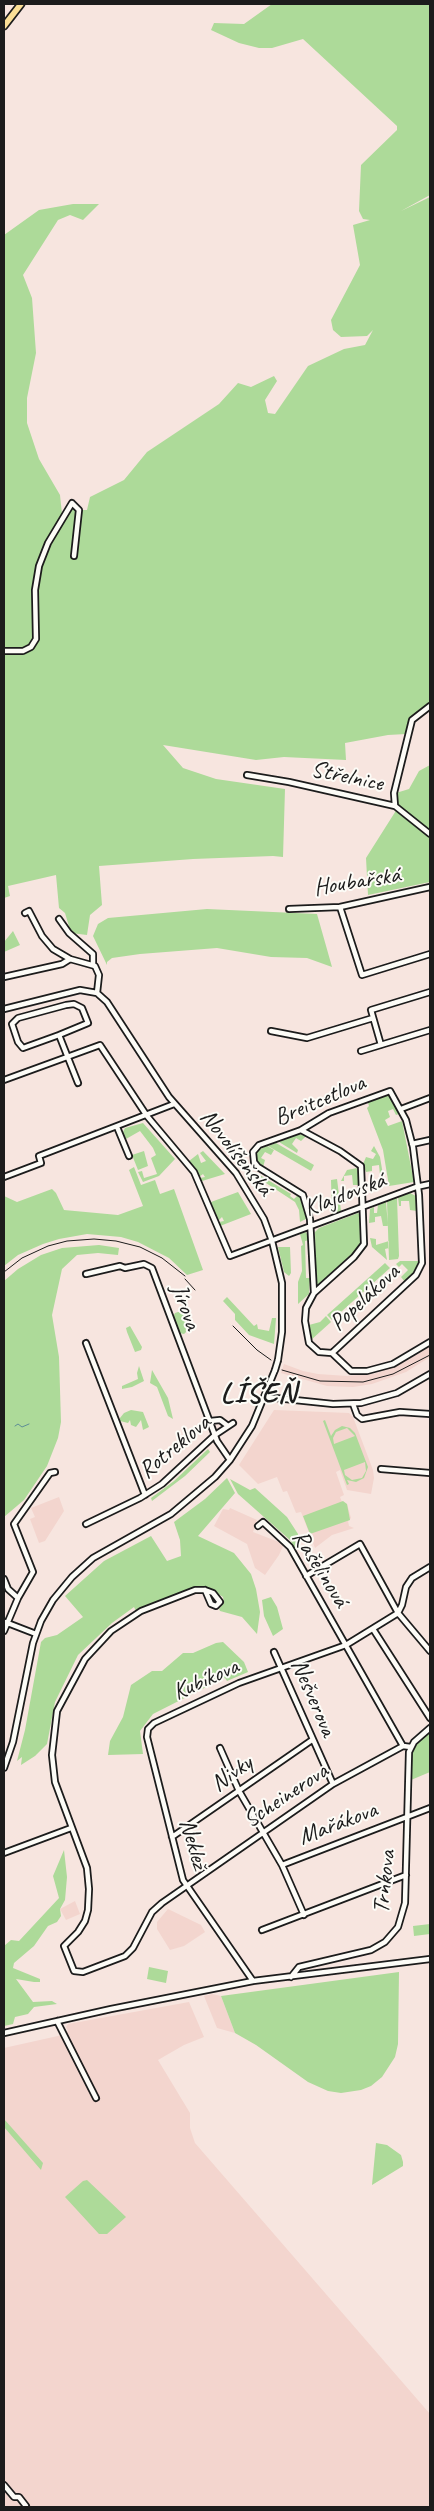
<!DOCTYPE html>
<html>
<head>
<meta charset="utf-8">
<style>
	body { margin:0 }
	#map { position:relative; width:434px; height:2511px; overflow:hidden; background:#f7e5df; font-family:Caveat,sans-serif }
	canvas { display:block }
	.frame { position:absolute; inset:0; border:5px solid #1c1c1c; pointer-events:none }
</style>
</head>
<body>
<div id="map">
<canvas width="434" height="2511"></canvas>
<div class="frame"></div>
</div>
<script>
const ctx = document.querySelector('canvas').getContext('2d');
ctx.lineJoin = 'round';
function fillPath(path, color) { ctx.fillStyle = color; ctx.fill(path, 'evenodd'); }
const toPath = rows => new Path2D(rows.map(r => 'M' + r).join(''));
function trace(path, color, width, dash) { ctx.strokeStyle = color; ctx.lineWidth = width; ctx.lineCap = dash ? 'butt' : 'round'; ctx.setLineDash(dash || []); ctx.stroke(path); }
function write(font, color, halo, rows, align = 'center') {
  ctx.font = font + ' Caveat,sans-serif'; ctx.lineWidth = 4; ctx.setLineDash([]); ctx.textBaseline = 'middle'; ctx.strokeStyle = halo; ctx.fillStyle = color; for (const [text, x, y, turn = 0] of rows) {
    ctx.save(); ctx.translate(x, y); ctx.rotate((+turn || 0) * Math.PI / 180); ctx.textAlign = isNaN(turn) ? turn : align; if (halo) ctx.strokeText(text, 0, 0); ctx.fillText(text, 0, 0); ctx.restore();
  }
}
const built = toPath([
	[430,1346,430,1357,406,1372,372,1384,353,1387,327,1386,281,1373,284,1364,303,1371,318,1374,347,1376,374,1374,404,1362],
	[274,1410,349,1413,353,1417,373,1470,374,1478,371,1494,347,1490,340,1470,336,1472,344,1495,340,1497,342,1502,347,1504,351,1518,348,1521,349,1526,354,1528,332,1535,315,1548,301,1512,296,1513,287,1491,283,1492,277,1477,258,1484,239,1465],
	[59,1497,64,1511,45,1541,39,1543,30,1519,35,1517,31,1508],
	[230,1508,257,1520,253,1532,284,1544,279,1555,265,1575,255,1568,247,1544,214,1526,223,1509,229,1510],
	[75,1901,80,1914,66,1920,60,1909],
	[168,1909,201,1925,205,1932,184,1946,170,1950,157,1929,157,1922],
	[212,1994,221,1996,235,2033,217,2028,204,1996],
	[189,2002,204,2037,184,2045,158,2060,190,2113,190,2128,195,2143,430,2414,430,2507,4,2507,4,2048,58,2036,68,2031,66,2027,68,2024]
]);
const green = toPath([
	[272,4,430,4,430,195,401,211,430,197,430,704,410,719,406,734,388,735,345,743,346,760,284,757,256,760,163,745,183,768,216,779,285,789,283,857,273,856,193,859,99,866,102,905,90,915,87,935,71,933,65,913,59,908,56,875,8,886,10,896,4,898,4,235,39,210,73,204,99,204,83,220,70,215,58,220,23,275,32,298,36,353,27,398,27,423,39,459,60,495,62,514,72,506,79,510,87,510,90,497,124,480,147,452,219,404,238,383,251,387,274,376,277,381,265,400,268,413,275,414,308,366,344,349,365,345,373,330,367,336,341,337,333,330,331,320,360,265,353,225,370,220,363,219,359,211,361,165,397,130,397,126,303,39,272,48,259,48,239,43,211,30,214,23,244,24],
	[430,765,430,882,368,895,366,858,397,809,396,793,409,789,419,771],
	[207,909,317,914,332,967,307,958,271,957,217,948,140,954,112,958,107,962,107,965,93,936,98,924,108,918],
	[13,931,20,945,4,952,4,942],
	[389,1093,399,1114,396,1115,393,1109,388,1111,390,1117,385,1120,388,1126,402,1121,414,1182,389,1186,383,1150,367,1108,369,1106,367,1100],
	[143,1123,175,1159,159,1176,143,1182,138,1172,142,1171,144,1178,157,1174,151,1158,156,1155,153,1148,140,1131,126,1139,123,1132,125,1128],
	[298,1134,306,1136,301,1141,296,1138,292,1144,298,1150,297,1153,279,1142],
	[276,1143,314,1165,311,1171,268,1146],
	[267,1146,274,1150,271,1155,265,1152,261,1158,265,1160,263,1167,256,1161,255,1155,258,1150],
	[374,1146,380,1157,383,1175,380,1175,379,1165,372,1166,372,1171,366,1172,363,1164,366,1157,373,1159,376,1154,371,1151],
	[144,1151,148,1166,138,1170,132,1155],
	[203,1151,225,1174,202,1181,200,1178,205,1177,203,1174,199,1177,189,1161,198,1154,201,1163,206,1161,200,1153],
	[134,1167,141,1185,155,1180,160,1194,174,1189,203,1270,187,1275,169,1258,138,1242,121,1237,87,1234,59,1239,43,1244,18,1255,4,1266,4,1196,17,1202,52,1189,56,1193,64,1210,118,1215,143,1206,129,1170],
	[357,1168,360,1185,353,1185,352,1175,344,1176,344,1181,341,1181,347,1170],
	[258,1174,291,1194,290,1196,294,1199,298,1195,301,1197,308,1218,300,1222,299,1210,295,1202,266,1183],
	[337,1179,341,1211,332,1214,331,1180],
	[238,1192,251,1214,220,1226,219,1222,224,1221,222,1217,218,1221,211,1202],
	[410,1193,416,1196,417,1211,410,1210,409,1201,401,1201,401,1206,399,1206,398,1197],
	[397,1198,399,1256,398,1259,389,1260,387,1201],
	[386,1202,388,1226,383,1226,381,1216,375,1217,375,1222,369,1223,370,1209,374,1207,374,1213,377,1213,378,1205],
	[358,1213,361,1215,362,1240,360,1246,318,1286,316,1281,315,1232,319,1228],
	[306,1232,308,1236,309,1240,305,1241,306,1278,310,1278,309,1294,298,1304,298,1282,302,1271,301,1246,303,1245,300,1234],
	[370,1238,376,1239,376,1245,389,1241,389,1248,385,1249,387,1260,372,1247],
	[99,1245,119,1248,118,1255,98,1253,77,1255,62,1269,52,1315,59,1357,61,1422,58,1438,47,1466,24,1500,4,1517,4,1281,18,1269,41,1255,62,1248],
	[278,1247,290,1247,291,1273,289,1276,284,1272],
	[400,1261,419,1261,414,1273,405,1282,401,1277,408,1270,402,1264,399,1267,396,1264],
	[385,1263,390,1268,332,1320,327,1315],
	[227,1297,254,1326,257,1324,258,1329,269,1331,272,1318,276,1318,274,1344,249,1335,235,1320,235,1314,223,1301],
	[184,1310,191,1327,184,1334,179,1333,173,1317,175,1313],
	[326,1316,331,1322,311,1340,309,1325,320,1322],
	[130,1326,142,1347,141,1350,135,1352,127,1332,126,1328],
	[139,1366,144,1381,132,1387,122,1389,122,1386,138,1379,137,1373],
	[152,1370,168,1398,173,1419,168,1416,157,1387,150,1383],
	[131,1410,143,1412,149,1427,143,1430,141,1420,136,1427,131,1425,130,1420,128,1423,120,1421,120,1418,124,1413],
	[325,1420,331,1436,335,1430,342,1426,350,1428,355,1433,368,1467,364,1478,356,1482,347,1480,349,1484,347,1485,323,1421],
	[347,1428,355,1436,334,1444,333,1438,336,1432],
	[365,1462,366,1471,362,1478,352,1480,345,1475,344,1470],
	[208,1449,210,1452,185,1476,152,1501,151,1498,174,1481],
	[227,1478,235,1493,198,1536,234,1553,251,1574,256,1589,260,1612,257,1634,242,1617,220,1611,219,1609,224,1603,223,1597,210,1589,195,1588,136,1611,134,1607,112,1623,78,1655,55,1702,47,1744,35,1756,21,1765,22,1757,17,1761,25,1730,41,1642,45,1638,57,1635,83,1617,65,1596,104,1561,151,1536,167,1561,181,1556,180,1540,174,1522,205,1499],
	[230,1479,250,1490,255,1488,287,1517,298,1534,296,1550,290,1540,238,1494],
	[343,1501,347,1504,350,1520,310,1534,303,1516],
	[271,1597,277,1607,283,1629,273,1636,264,1616,262,1600],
	[223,1642,244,1662,248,1672,227,1681,225,1678,222,1679,153,1714,140,1731,143,1754,108,1755,110,1741,123,1717,131,1685,152,1671,162,1671,183,1653,193,1653,216,1643],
	[430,1732,430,1772,411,1780,411,1753,415,1745],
	[64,1850,67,1877,65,1900,60,1909,61,1916,57,1922,48,1926,34,1946,14,1963,13,1968,40,1979,40,1982,34,1982,16,1979,33,2002,52,2001,57,2004,34,2007,28,2014,15,2017,13,2024,4,2026,4,1946,11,1940,19,1941,59,1898,53,1876],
	[430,1924,430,1934,414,1936,413,1926],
	[149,1967,168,1971,166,1983,147,1979],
	[399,1972,398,2044,395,2057,382,2077,371,2086,361,2090,341,2093,328,2091,308,2082,256,2045,235,2033,221,1996],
	[4,2119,43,2163,41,2170,4,2127],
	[376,2143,387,2145,401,2155,403,2162,403,2166,372,2185],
	[87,2180,126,2217,107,2234,99,2234,65,2197,83,2181]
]);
const stream = toPath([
	[15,1426,18,1424,22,1427,29,1424]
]);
const minor = toPath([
	[4,651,23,651,31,647,36,639,35,590,39,566,48,543,72,503,79,510,74,556],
	[247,775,289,782,395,806,430,834],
	[395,806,394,793,412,720,430,706],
	[340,907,362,975,430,954],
	[289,909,340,907,430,887],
	[25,913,29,911,42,936,53,949,70,959,95,966,99,975,97,993],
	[59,919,69,933,93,954,93,965],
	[4,977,62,964,70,959],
	[4,1009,80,990,97,993,107,1002,169,1097,236,1173,264,1219,272,1241,282,1283,282,1332,278,1360],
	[271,1031,307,1038,373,1018],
	[59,1035,23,1048,18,1042,12,1024,18,1018,66,1005,74,1004,82,1008,88,1023,59,1035,78,1083],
	[381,1045,371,1010,430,992],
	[361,1051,430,1030],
	[4,1080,100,1045,147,1116,194,1172,230,1256,416,1187,430,1184],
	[401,1109,430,1098],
	[117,1127,129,1156],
	[301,1130,340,1151,361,1166,364,1244,354,1257,314,1293,306,1308,305,1321,309,1343,319,1352,332,1353],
	[412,1144,430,1140],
	[4,1177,41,1163,39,1156,174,1104],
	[86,1274,120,1266,125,1268,144,1264,152,1268,217,1441,230,1460],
	[314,1293,310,1219,303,1195,258,1167,254,1162,253,1152,259,1145,301,1130,329,1113,390,1091,406,1120,413,1147,419,1195,422,1263,416,1275,332,1353],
	[86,1343,145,1495],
	[332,1353,351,1371,367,1371,393,1364,430,1342],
	[266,1397,333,1404,361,1403,397,1393,430,1374],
	[353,1404,357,1415,362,1419,400,1412,430,1414],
	[210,1421,220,1420,228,1426],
	[381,1469,430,1473],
	[86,1524,140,1498,162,1484,215,1435,233,1423],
	[258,1526,263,1522,290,1547,403,1746],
	[306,1576,360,1544,398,1613,430,1651],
	[4,1579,8,1589,18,1598],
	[205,1590,211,1604,216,1606,220,1602,213,1593,205,1590,195,1590,141,1611,111,1631,85,1659,57,1711,52,1755,55,1782,87,1868,89,1889,88,1910,85,1921,78,1932,64,1946,74,1971,83,1972,125,1956,133,1948,152,1912,162,1903,333,1784,403,1746,411,1747],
	[5,1622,36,1634],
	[373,1629,430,1718],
	[4,1631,18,1598,33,1572,14,1524,50,1473,55,1472],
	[274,1652,333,1784],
	[220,1748,239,1791,282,1865,304,1915],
	[4,1768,13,1742,33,1643,41,1621,53,1600,72,1577,93,1558,171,1514,215,1477,230,1460,252,1426,275,1370],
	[172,1837,312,1740],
	[4,1853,71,1828],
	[282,1865,430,1808],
	[262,1930,406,1875],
	[291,1977,299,1967,371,1950,385,1942,398,1927,405,1903,409,1752,414,1742,430,1728],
	[253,1981,183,1880,147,1737,148,1729,154,1723,239,1683,346,1645,398,1613,402,1605,406,1587,412,1578,430,1567],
	[57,2021,96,2098],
	[4,2033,111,2009,253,1981,430,1959],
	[4,2485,14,2497,19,2497,26,2506]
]);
const major = toPath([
	[4,26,21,4]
]);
const tram = toPath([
	[4,1272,22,1258,48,1246,67,1241,94,1239,116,1241,140,1247,162,1258,185,1276],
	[185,1279,195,1290],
	[233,1326,257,1350,271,1360],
	[282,1370,320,1381,363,1382,393,1374,430,1355]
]);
const minorBridge = toPath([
	[275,1370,278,1360]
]);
const streetNames = [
	["Střelnice",347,777,12],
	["Houbařská",357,882,-9],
	["Breitcetlova",320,1101,-23],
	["Novolíšeňská",236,1153,52],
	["Klajdovská",345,1195,-21],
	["Popelákova",365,1298,-43],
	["Jírova",185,1307,70],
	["Rotreklova",175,1447,-40],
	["Rašelinová",320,1569,58],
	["Kubíkova",206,1680,-24],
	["Nešverova",313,1698,67],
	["Nivky",232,1774,-35],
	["Scheinerova",286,1796,-34],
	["Mařákova",338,1824,-21],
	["Neklež",193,1844,74],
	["Trnkova",385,1882,-84]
];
const districtNames = [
	["LÍŠEŇ",258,1394]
];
fillPath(built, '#f3d5ce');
fillPath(green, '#adda99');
trace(stream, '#5e8e95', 1);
trace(minor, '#1c1c1c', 8);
trace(major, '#1c1c1c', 9);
trace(minor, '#fdfcf7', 4.5);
trace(major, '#fbdf96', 5.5);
trace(tram, '#1c1c1c', 1);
trace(minorBridge, '#1c1c1c', 8, []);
trace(minorBridge, '#fdfcf7', 4.5);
write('24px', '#1c1c1c', '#fdfcf7', streetNames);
ctx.letterSpacing = '1px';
write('bold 29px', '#1c1c1c', '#fdfcf7', districtNames);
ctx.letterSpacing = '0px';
</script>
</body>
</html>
